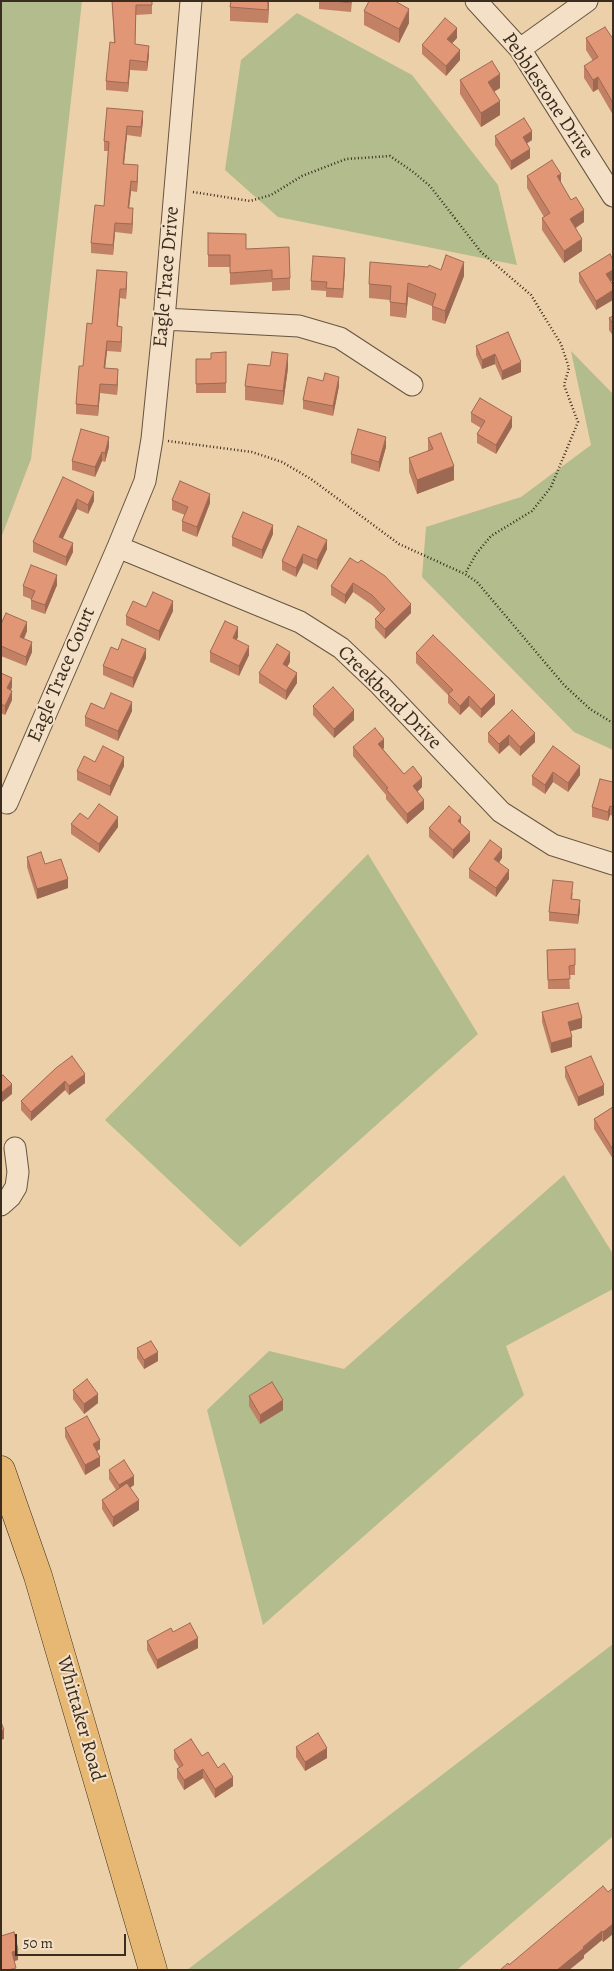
<!DOCTYPE html>
<html>
<head>
<meta charset="utf-8">
<style>
	body { margin:0 }
	#map { position:relative; width:614px; height:1971px; overflow:hidden; background:#ecd0a9; font-family:Alegreya,serif }
	canvas { display:block }
	.frame { position:absolute; inset:0; border:2px solid #3a2c1e; pointer-events:none }
	.scale { position:absolute; left:15px; top:1934px; width:111px; height:22px; box-sizing:border-box; border:2px solid #3a2c1e; border-top:0; padding-left:6px; font-size:15px; line-height:18px; white-space:nowrap; color:#3a2c1e; -webkit-text-stroke:4px #f3e0c7; paint-order:stroke }
</style>
</head>
<body>
<div id="map">
<canvas width="614" height="1971"></canvas>
<div class="frame"></div>
<div class="scale">50 m</div>
</div>
<script>
const ctx = document.querySelector('canvas').getContext('2d');
ctx.lineJoin = 'round';
function fillPath(path, color) { ctx.fillStyle = color; ctx.fill(path, 'evenodd'); }
const toPath = rows => new Path2D(rows.map(r => 'M' + r).join(''));
function trace(path, color, width, dash) { ctx.strokeStyle = color; ctx.lineWidth = width; ctx.lineCap = dash ? 'butt' : 'round'; ctx.setLineDash(dash || []); ctx.stroke(path); }
function write(font, color, halo, rows, align = 'center') {
  ctx.font = font + ' Alegreya,serif'; ctx.lineWidth = 4; ctx.setLineDash([]); ctx.textBaseline = 'middle'; ctx.strokeStyle = halo; ctx.fillStyle = color; for (const [text, x, y, turn = 0] of rows) {
    ctx.save(); ctx.translate(x, y); ctx.rotate((+turn || 0) * Math.PI / 180); ctx.textAlign = isNaN(turn) ? turn : align; if (halo) ctx.strokeText(text, 0, 0); ctx.fillText(text, 0, 0); ctx.restore();
  }
}
const green = toPath([
	[1,1,82,1,31,459,1,538],
	[297,13,412,75,498,185,517,265,278,217,225,170,241,60],
	[571,351,613,394,613,750,574,732,422,577,426,527,521,497,591,445],
	[368,854,478,1034,240,1247,105,1120],
	[564,1175,613,1254,613,1289,506,1346,524,1395,263,1625,207,1410,269,1351,344,1369],
	[613,1644,613,1836,457,1970,187,1970]
]);
const path = toPath([
	[193,192,250,201,271,195,302,176,346,159,390,156,412,171,430,186,481,252,531,295,561,344,569,368,564,385,578,422,551,487,532,511,491,536,476,554,465,574],
	[168,441,252,452,282,462,311,479,399,544,465,574,477,582,564,685,590,709,613,723]
]);
const minor = toPath([
	[476,1,520,49,613,196],
	[520,49,587,1],
	[164,319,299,326,340,338,412,385],
	[118,547,300,622,341,648,380,685,501,812,553,845,613,864],
	[7,803,118,547,145,481,152,439,164,319,191,1],
	[1,1205,10,1197,16,1187,18,1172,15,1148]
]);
const major = toPath([
	[1,1470,38,1576,153,1970]
]);
const wall = toPath([
	[112,1,152,1,152,14,136,15,135,45,149,55,147,71,130,70,128,92,106,90,106,81,114,43],
	[269,1,268,23,230,21,230,7],
	[319,1,352,1,351,12,319,9],
	[364,11,409,23,399,43,364,25],
	[457,38,452,43,460,60,446,76,422,54,422,45],
	[586,38,613,39,613,115,598,89,593,92,584,78,584,66,593,61,586,50],
	[460,80,500,88,494,92,500,115,481,127,460,94],
	[107,108,143,121,141,137,127,135,124,164,138,174,137,192,131,191,129,208,133,218,132,234,115,232,113,255,91,253,91,243,104,206,108,151,104,151,104,141],
	[495,136,532,140,527,143,530,158,511,170,495,145],
	[527,176,561,183,584,222,576,228,582,251,564,263,542,230,542,218,544,217,527,188],
	[208,233,246,249,290,278,290,290,272,291,272,282,230,285,230,267,208,267],
	[613,260,613,280,610,281,596,310,579,282,579,273],
	[345,268,343,298,326,297,326,291,311,290,311,281],
	[97,270,127,282,126,299,120,298,117,326,122,336,121,352,107,351,105,368,118,379,117,395,100,393,98,416,76,414,76,404,83,366,92,324],
	[441,270,464,276,445,324,432,320,432,306,408,297,406,318,390,316,390,300,369,298,369,284],
	[613,316,613,336,609,330,609,318],
	[508,332,521,372,502,380,495,364,482,369,476,355,476,346],
	[226,352,226,393,196,393,196,359,211,359],
	[270,366,288,368,283,405,245,400,245,386],
	[339,386,333,416,303,409,303,400],
	[471,413,512,427,496,454,477,443,477,434,481,428,471,422],
	[428,438,454,480,417,494,409,472,409,458,428,451],
	[109,447,105,462,102,461,95,477,72,470,72,461],
	[386,447,379,472,351,463,351,454],
	[63,477,94,501,88,514,77,509,63,538,73,552,66,566,33,552,33,542],
	[172,500,210,503,197,537,182,531,182,521,185,515,172,510],
	[298,526,327,549,317,570,303,563,296,577,282,570,282,561],
	[273,534,262,559,232,546,232,537],
	[350,558,411,613,385,639,375,628,375,619,380,613,372,605,353,592,345,604,331,595,331,586],
	[57,585,45,614,31,609,31,599,23,596,23,586],
	[173,611,159,641,126,625,126,616],
	[1,624,27,631,24,639,32,652,26,666,1,656],
	[238,637,236,640,249,655,239,676,210,662,210,652],
	[118,650,146,658,133,688,103,675,103,666],
	[416,653,495,704,481,718,469,706,460,715,448,703,448,695,416,663],
	[290,662,287,667,297,683,286,700,259,683,259,673],
	[1,673,12,687,11,690,12,700,5,715,1,713],
	[313,706,354,720,334,738,313,715],
	[512,710,535,742,520,756,509,745,499,754,488,742,488,733],
	[132,711,118,741,85,726,85,717],
	[353,747,384,748,383,749,404,774,422,787,417,792,424,809,407,824,386,799,386,795,353,756],
	[95,762,124,766,110,796,77,780,77,771],
	[580,766,580,775,568,792,553,782,545,794,532,785,532,776],
	[613,782,613,816,610,815,608,821,592,817,592,807],
	[88,819,118,827,99,853,71,834,71,824],
	[461,824,470,841,453,859,429,837,429,828],
	[27,857,45,864,68,888,37,899,27,867],
	[502,858,499,863,509,879,496,897,469,878,469,869],
	[573,892,572,899,580,910,578,924,549,921,549,912],
	[575,949,575,975,569,975,570,989,548,989,547,950],
	[542,1012,582,1028,570,1031,572,1047,551,1053,542,1022],
	[565,1067,604,1095,578,1106,565,1077],
	[56,1068,85,1083,69,1095,65,1090,31,1121,21,1110,21,1101],
	[613,1107,613,1159,594,1129,594,1119],
	[137,1348,158,1361,144,1369,137,1358],
	[73,1390,98,1403,84,1414,73,1399],
	[249,1396,283,1410,260,1424,249,1406],
	[65,1428,100,1449,97,1451,100,1466,85,1475,65,1437],
	[109,1470,134,1485,130,1488,139,1510,113,1527,102,1509,102,1500,116,1490,109,1479],
	[173,1632,198,1648,157,1669,147,1650,147,1641],
	[296,1747,327,1758,305,1771,296,1757],
	[174,1750,202,1756,218,1768,233,1786,215,1798,203,1778,184,1790,177,1778,177,1769,179,1767,174,1759],
	[613,1888,613,1934,603,1942,602,1940,584,1955,584,1958,569,1970,500,1970,509,1965]
]);
const shadedWall = toPath([
	[268,1,269,1,268,23],
	[409,9,409,23,399,43,399,29],
	[457,28,457,38,447,49,447,39],
	[149,46,149,55,147,71,147,62],
	[460,50,460,60,446,76,446,66],
	[130,60,130,70,128,92,128,83],
	[500,74,500,88,488,95,488,82],
	[598,77,598,89,593,92,593,80],
	[500,101,500,115,481,127,481,113],
	[143,111,143,121,141,137,141,127],
	[127,126,127,135,123,173,123,164],
	[532,131,532,140,523,146,523,137],
	[530,149,530,158,511,170,511,161],
	[138,165,138,174,137,192,137,182],
	[561,174,561,186,557,176],
	[131,181,131,191,128,217,128,208],
	[133,208,133,218,132,234,132,224],
	[584,210,584,222,570,231,570,219],
	[115,223,115,232,113,255,113,245],
	[582,239,582,251,564,263,564,251],
	[345,258,345,268,343,298,343,289],
	[464,262,464,276,445,324,445,311],
	[613,270,613,280,606,284,606,274],
	[127,272,127,282,126,299,126,289],
	[408,283,408,297,406,318,406,304],
	[120,289,120,298,117,336,117,326],
	[613,290,613,300,596,310,596,301],
	[122,327,122,336,121,352,121,342],
	[107,341,107,351,104,378,104,368],
	[288,354,288,368,283,405,283,391],
	[495,354,495,364,482,369,482,360],
	[521,362,521,372,502,380,502,371],
	[118,369,118,379,117,395,117,385],
	[339,377,339,386,333,416,333,406],
	[100,384,100,393,98,416,98,406],
	[512,417,512,427,496,454,496,445],
	[109,437,109,447,105,462,105,453],
	[386,437,386,447,379,472,379,462],
	[102,452,102,461,95,477,95,467],
	[454,466,454,480,417,494,417,480],
	[94,492,94,501,88,514,88,505],
	[210,494,210,503,197,537,197,527],
	[77,499,77,509,59,546,59,537],
	[273,525,273,534,262,559,262,550],
	[327,540,327,549,317,570,317,560],
	[73,543,73,552,66,566,66,557],
	[303,554,303,563,296,577,296,568],
	[57,575,57,585,45,614,45,605],
	[353,583,353,592,345,604,345,595],
	[173,601,173,611,159,641,159,631],
	[411,604,411,613,385,639,385,629],
	[27,622,27,631,20,647,20,637],
	[238,627,238,637,233,648,233,638],
	[32,642,32,652,26,666,26,657],
	[249,646,249,655,239,676,239,666],
	[146,649,146,658,133,688,133,678],
	[290,652,290,662,283,674,283,664],
	[297,673,297,683,286,700,286,691],
	[12,678,12,687,7,698,7,688],
	[12,691,12,700,5,715,5,706],
	[495,695,495,704,481,718,481,709],
	[469,696,469,706,460,715,460,706],
	[132,702,132,711,118,741,118,731],
	[354,710,354,720,334,738,334,729],
	[535,733,535,742,520,756,520,747],
	[509,735,509,745,499,754,499,744],
	[384,739,384,748,378,753,378,744],
	[124,757,124,766,110,796,110,786],
	[580,766,580,775,568,792,568,783],
	[553,772,553,782,545,794,545,785],
	[422,778,422,787,413,796,413,786],
	[424,800,424,809,407,824,407,814],
	[610,806,610,815,608,821,608,812],
	[118,817,118,827,99,853,99,844],
	[461,817,461,827,458,821],
	[470,832,470,841,453,859,453,850],
	[502,849,502,858,494,869,494,859],
	[509,870,509,879,496,897,496,888],
	[68,879,68,888,37,899,37,889],
	[580,900,580,910,578,924,578,915],
	[582,1018,582,1028,568,1032,568,1022],
	[572,1037,572,1047,551,1053,551,1043],
	[85,1074,85,1083,69,1095,69,1086],
	[65,1081,65,1090,31,1121,31,1112],
	[12,1084,12,1094,1,1103,1,1093],
	[604,1085,604,1095,578,1106,578,1097],
	[158,1352,158,1361,144,1369,144,1360],
	[98,1394,98,1403,84,1414,84,1404],
	[283,1400,283,1410,260,1424,260,1415],
	[100,1440,100,1449,93,1453,93,1444],
	[100,1457,100,1466,85,1475,85,1465],
	[134,1476,134,1485,119,1495,119,1485],
	[139,1500,139,1510,113,1527,113,1517],
	[198,1638,198,1648,157,1669,157,1660],
	[4,1730,4,1739,1,1740,1,1731],
	[327,1748,327,1758,305,1771,305,1762],
	[203,1769,203,1778,184,1790,184,1780],
	[233,1777,233,1786,215,1798,215,1789],
	[613,1924,613,1934,603,1942,603,1932],
	[602,1931,602,1940,584,1955,584,1958,569,1970,557,1970],
	[18,1950,18,1960,12,1962,12,1952]
]);
const building = toPath([
	[112,1,152,1,152,5,136,5,135,44,149,46,147,62,130,60,128,83,106,81,110,42,115,43,112,1],
	[231,1,268,1,268,10,230,7,231,1],
	[333,1,351,1,351,3,333,1],
	[369,1,395,1,409,9,399,29,364,11,369,1],
	[445,18,457,28,447,39,460,50,446,66,422,45,445,18],
	[605,27,613,39,613,103,598,77,593,80,584,66,598,57,586,38,605,27],
	[492,61,500,74,488,82,500,101,481,113,460,80,492,61],
	[107,108,143,111,141,127,127,126,123,164,138,165,137,182,131,181,128,208,133,208,132,224,115,223,113,245,91,243,95,205,104,206,109,142,104,141,107,108],
	[524,118,532,131,523,137,530,149,511,161,495,136,524,118],
	[552,160,561,174,557,176,571,200,576,197,584,210,570,219,582,239,564,251,542,218,550,213,527,176,552,160],
	[208,233,246,234,246,249,289,247,290,278,272,279,272,270,230,273,230,255,208,255,208,233],
	[610,254,613,260,613,270,606,274,613,285,613,290,596,301,579,273,610,254],
	[446,255,464,262,445,311,432,306,436,294,408,283,406,304,390,302,391,286,369,284,370,262,428,267,429,265,441,270,446,255],
	[313,256,345,258,343,289,326,288,327,282,311,281,313,256],
	[97,270,127,272,126,289,120,289,117,326,122,327,121,342,107,341,104,368,118,369,117,385,100,384,98,406,76,404,79,366,83,366,87,323,92,324,97,270],
	[613,316,613,324,609,318,613,316],
	[508,332,521,362,502,371,495,354,482,360,476,346,508,332],
	[226,352,226,383,196,384,196,359,211,359,211,353,226,352],
	[272,352,288,354,283,391,245,386,248,364,270,366,272,352],
	[325,373,339,377,333,406,303,400,308,377,323,381,325,373],
	[480,398,512,417,496,445,477,434,485,421,471,413,480,398],
	[81,429,109,437,105,453,102,452,95,467,72,461,81,429],
	[358,429,386,437,379,462,351,454,358,429],
	[441,433,454,466,417,480,409,458,433,449,428,438,441,433],
	[63,477,94,492,88,505,77,499,59,537,73,543,66,557,33,542,63,477],
	[180,481,210,494,197,527,182,521,188,507,172,500,180,481],
	[243,512,273,525,262,550,232,537,243,512],
	[298,526,327,540,317,560,303,554,296,568,282,561,298,526],
	[350,558,358,563,361,560,385,576,411,604,385,629,375,619,385,609,372,595,353,583,345,595,331,586,350,558],
	[31,565,57,575,45,605,31,600,35,591,23,586,31,565],
	[153,592,173,601,159,631,126,616,133,601,146,607,153,592],
	[6,613,27,622,20,637,32,642,26,657,1,646,1,624,6,613],
	[225,621,238,627,233,638,249,646,239,666,210,652,225,621],
	[433,635,495,695,481,709,469,696,460,706,448,694,453,690,416,653,433,635],
	[122,639,146,649,133,678,103,666,111,647,118,650,122,639],
	[277,644,290,652,283,664,297,673,286,691,259,673,277,644],
	[1,673,12,678,7,688,12,691,5,706,1,704,1,673],
	[333,687,354,710,334,729,313,706,333,687],
	[111,693,132,702,118,731,85,717,91,703,104,709,111,693],
	[512,710,535,733,520,747,509,735,499,744,488,733,512,710],
	[375,728,384,739,378,744,404,774,413,766,422,778,413,786,424,800,407,814,386,789,388,788,353,747,375,728],
	[103,746,124,757,110,786,77,771,84,756,95,762,103,746],
	[553,746,580,766,568,783,553,772,545,785,532,776,553,746],
	[600,779,613,782,613,807,610,806,608,812,592,807,600,779],
	[99,804,118,817,99,844,71,824,80,813,88,819,99,804],
	[449,806,461,817,458,821,470,832,453,850,429,828,449,806],
	[490,840,502,849,494,859,509,870,496,888,469,869,490,840],
	[41,852,45,864,61,859,68,879,37,889,27,857,41,852],
	[553,880,573,882,571,899,580,900,578,915,549,912,553,880],
	[575,949,575,965,569,966,570,979,548,980,547,950,575,949],
	[578,1003,582,1018,568,1022,572,1037,551,1043,542,1012,578,1003],
	[72,1056,85,1074,69,1086,65,1081,31,1112,21,1101,56,1068,72,1056],
	[591,1056,604,1085,578,1097,565,1067,591,1056],
	[3,1075,12,1084,1,1093,1,1077,3,1075],
	[613,1107,613,1150,594,1119,613,1107],
	[151,1341,158,1352,144,1360,137,1348,151,1341],
	[87,1379,98,1394,84,1404,73,1390,87,1379],
	[272,1382,283,1400,260,1415,249,1396,272,1382],
	[87,1416,100,1440,93,1444,100,1457,85,1465,65,1428,87,1416],
	[124,1460,134,1476,119,1485,109,1470,124,1460],
	[127,1483,139,1500,113,1517,102,1500,127,1483],
	[190,1623,198,1638,157,1660,147,1641,171,1628,173,1632,190,1623],
	[1,1722,4,1730,1,1731,1,1722],
	[318,1733,327,1748,305,1762,296,1747,318,1733],
	[191,1739,202,1756,208,1752,218,1768,224,1763,233,1777,215,1789,203,1769,184,1780,177,1769,183,1765,174,1750,191,1739],
	[603,1886,608,1892,613,1888,613,1924,603,1932,602,1931,583,1947,584,1948,557,1970,500,1970,508,1963,509,1965,603,1886],
	[14,1932,18,1950,12,1952,16,1968,8,1970,1,1970,1,1936,14,1932]
]);
const streetNames = [
	["Pebblestone Drive",547,96,56],
	["Eagle Trace Drive",167,277,-85],
	["Eagle Trace Court",62,675,-67],
	["Creekbend Drive",389,698,45],
	["Whittaker Road",80,1719,74]
];
fillPath(green, '#b2bc8c');
trace(minor, '#665541', 23);
trace(major, '#3a2c1e', 29);
trace(path, '#3a2c1e', 2.5, [1, 2.5]);
trace(minor, '#f3e0c7', 21);
trace(major, '#e6b874', 28);
fillPath(wall, '#c28165');
fillPath(shadedWall, '#9e6953');
fillPath(building, '#e19676');
trace(building, '#9e6953', 1);
write('20px', '#3a2c1e', '#f3e0c7', streetNames);
</script>
</body>
</html>
